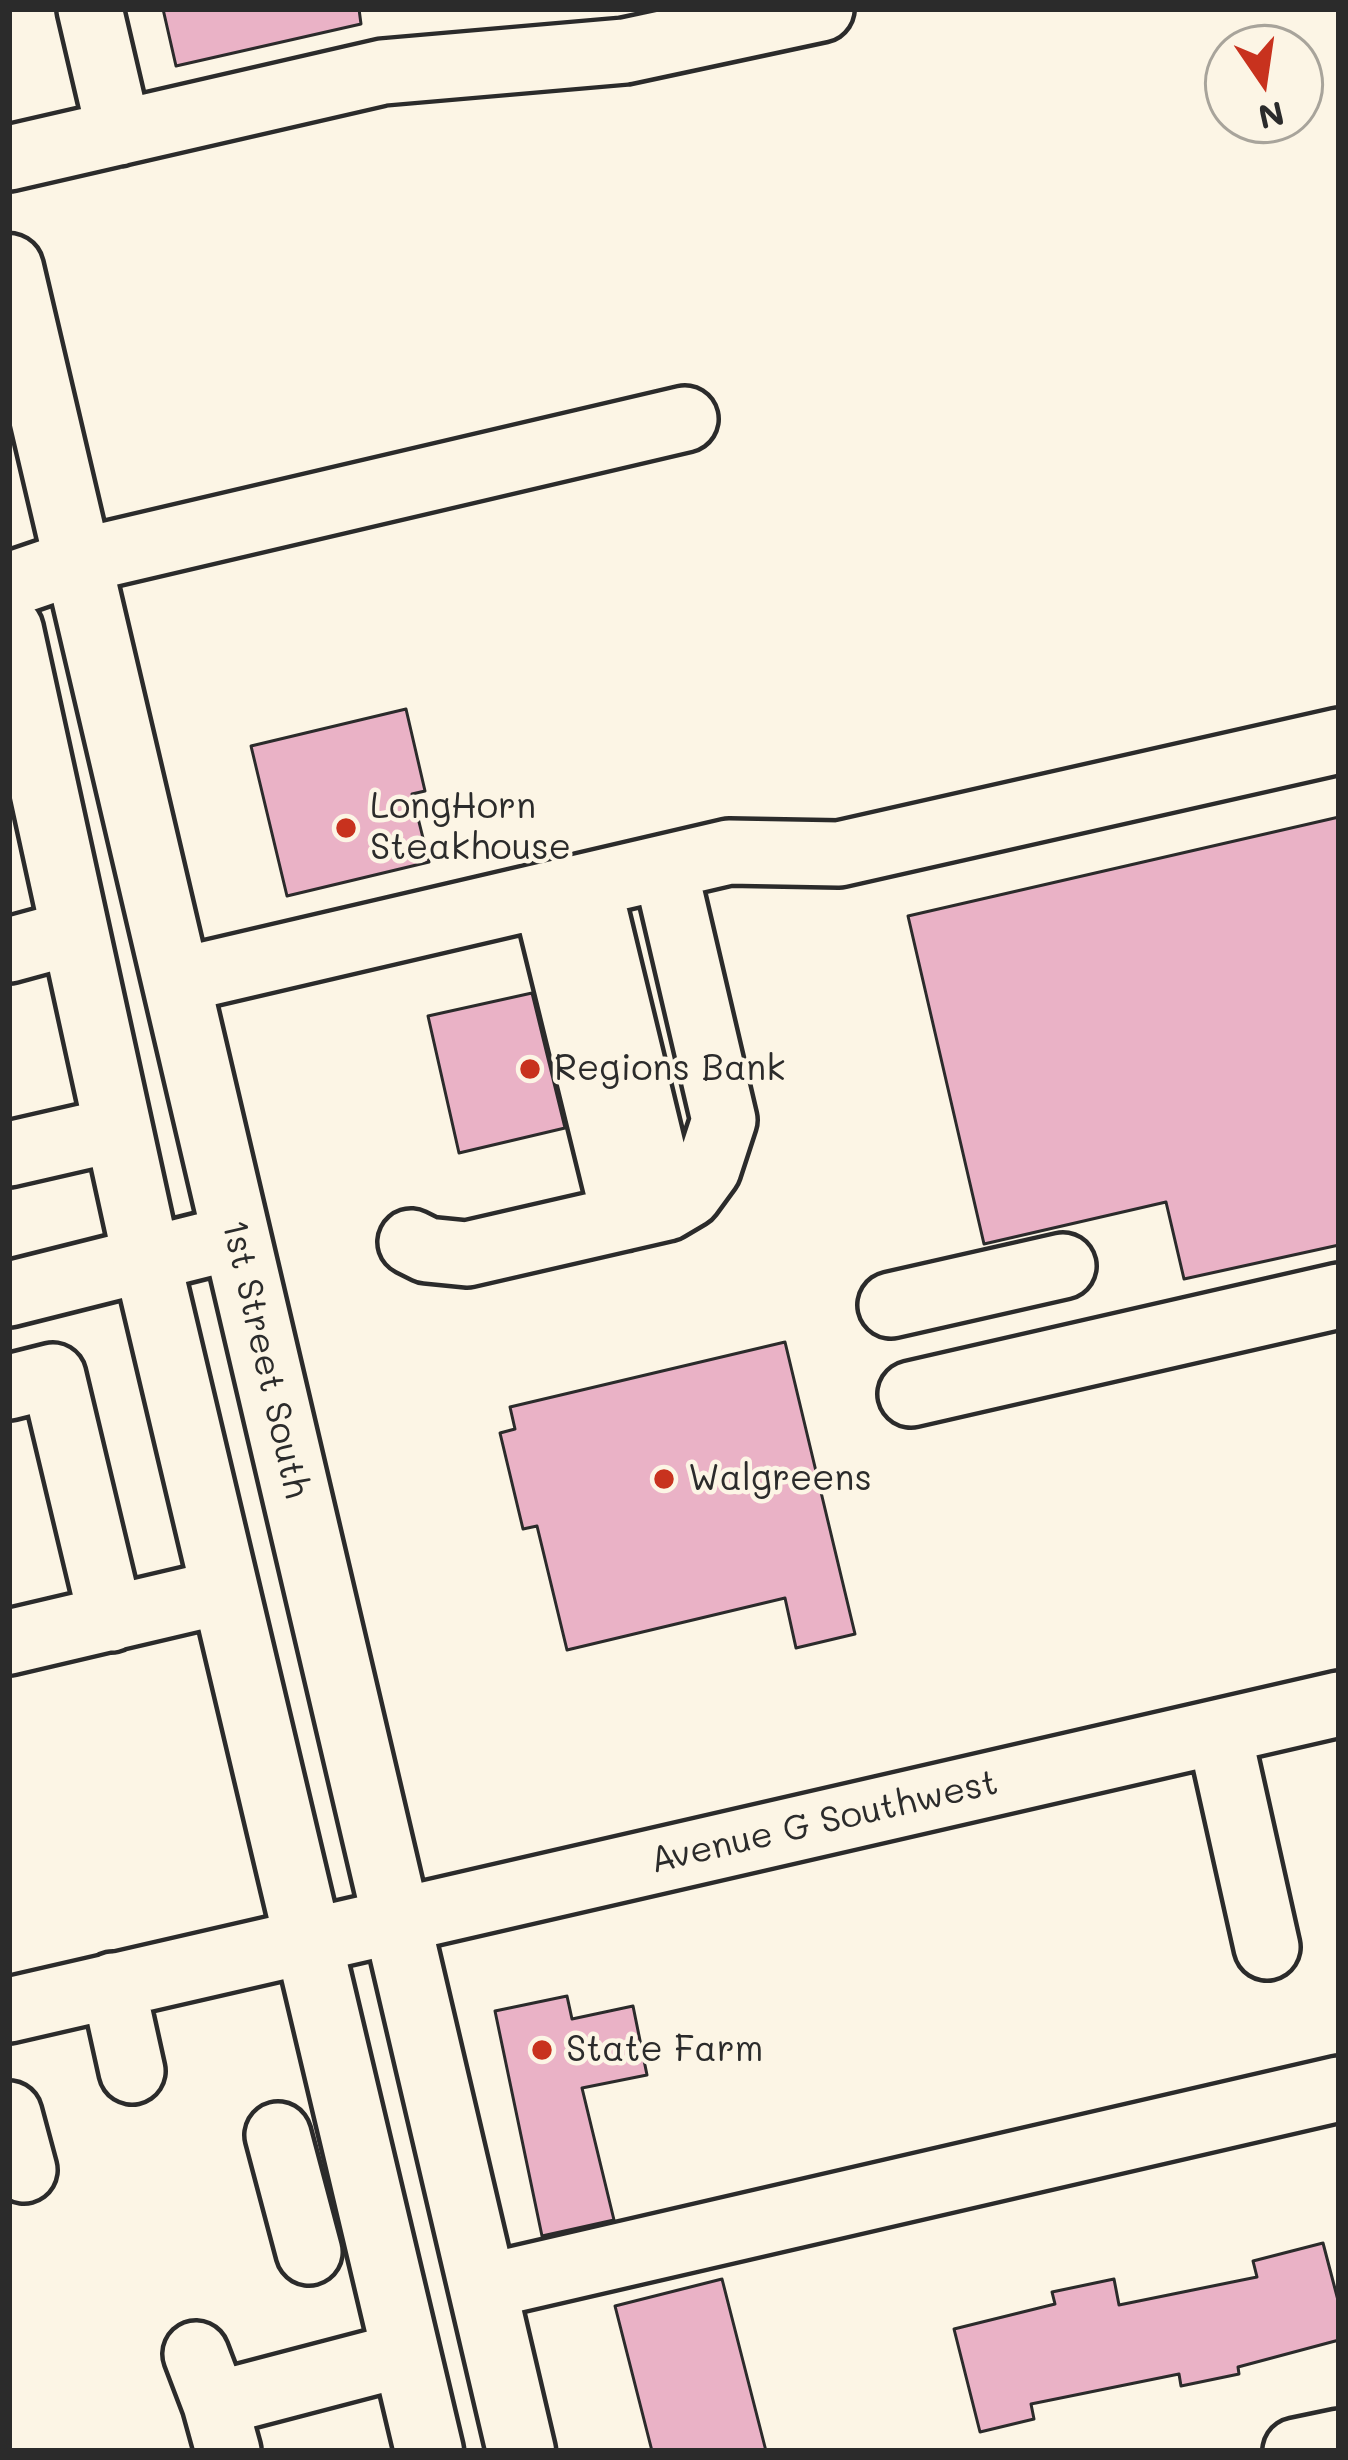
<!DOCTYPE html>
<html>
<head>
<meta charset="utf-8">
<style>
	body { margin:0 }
	#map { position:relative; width:1348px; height:2460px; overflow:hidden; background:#fcf5e5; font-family:Mali,sans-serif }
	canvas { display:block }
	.frame { position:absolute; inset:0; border:12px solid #2b2b2b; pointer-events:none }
	.north { position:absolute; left:1204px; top:24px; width:120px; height:120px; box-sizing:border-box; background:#fcf5e5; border:3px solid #a8a49b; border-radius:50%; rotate:167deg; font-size:33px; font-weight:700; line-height:48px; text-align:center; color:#2b2b2b }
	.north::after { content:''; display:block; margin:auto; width:42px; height:54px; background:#c8321e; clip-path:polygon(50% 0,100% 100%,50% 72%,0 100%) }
</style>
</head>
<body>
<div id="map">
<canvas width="1348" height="2460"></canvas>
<div class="frame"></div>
<div class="north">N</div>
</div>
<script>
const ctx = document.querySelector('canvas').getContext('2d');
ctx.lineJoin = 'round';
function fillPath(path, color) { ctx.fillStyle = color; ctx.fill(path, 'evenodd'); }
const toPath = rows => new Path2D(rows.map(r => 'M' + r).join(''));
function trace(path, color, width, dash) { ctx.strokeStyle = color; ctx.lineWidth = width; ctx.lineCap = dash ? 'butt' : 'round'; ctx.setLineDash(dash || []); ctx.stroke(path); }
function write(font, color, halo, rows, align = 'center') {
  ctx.font = font + ' Mali,sans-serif'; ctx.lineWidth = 9; ctx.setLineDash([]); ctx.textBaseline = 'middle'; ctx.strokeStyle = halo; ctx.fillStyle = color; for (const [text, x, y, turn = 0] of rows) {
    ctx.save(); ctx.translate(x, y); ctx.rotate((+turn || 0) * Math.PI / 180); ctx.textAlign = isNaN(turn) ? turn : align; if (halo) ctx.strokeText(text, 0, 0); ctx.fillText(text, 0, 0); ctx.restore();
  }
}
const building = toPath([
	[163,9,359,9,361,24,176,66,163,9],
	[406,709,425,791,412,794,429,862,287,896,251,746,406,709],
	[1339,817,1339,1245,1184,1279,1166,1202,984,1244,908,916,1339,817],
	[532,993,565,1128,459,1153,428,1016,532,993],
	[785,1342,855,1634,796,1648,785,1598,567,1650,537,1526,523,1529,500,1433,515,1429,510,1407,785,1342],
	[567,1996,572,2019,633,2006,647,2075,582,2088,614,2220,542,2236,495,2011,567,1996],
	[1323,2243,1339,2304,1339,2340,1238,2367,1239,2374,1181,2386,1179,2374,1031,2404,1034,2419,980,2432,954,2329,1055,2304,1052,2292,1114,2279,1119,2305,1257,2277,1253,2261,1323,2243],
	[722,2279,766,2451,652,2451,615,2306,722,2279]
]);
const minor = toPath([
	[90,9,119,133],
	[9,158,383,72,625,51,821,9],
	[9,585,79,561,685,419],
	[589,886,667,1208],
	[545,896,624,1218],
	[9,950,75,932],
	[176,981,729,852,839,854,1339,741],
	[9,1154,118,1129],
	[411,1242,427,1250,467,1254,667,1208,689,1195,708,1169,724,1120,665,868],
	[9,1294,236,1237],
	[891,1305,1063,1266],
	[9,1387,53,1376,111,1619],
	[911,1394,1339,1296],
	[9,1642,226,1591],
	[1219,1732,1267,1947],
	[113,1985,132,2071],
	[9,2010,1339,1704],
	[9,2114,24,2170],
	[278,2135,309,2252],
	[483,2287,1339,2089],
	[196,2354,215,2404],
	[228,2451,215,2404,406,2354],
	[1296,2451,1339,2442]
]);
const major = toPath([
	[9,268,521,2451],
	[9,630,147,1261,429,2451]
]);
const markers = [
	[346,828,12,"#c8321e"],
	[530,1069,12,"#c8321e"],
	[664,1479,12,"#c8321e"],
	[542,2050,12,"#c8321e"]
];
const poiNames = [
	["LongHorn",370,807],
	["Steakhouse",370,848],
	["Regions Bank",554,1069],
	["Walgreens",688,1479],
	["State Farm",566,2050]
];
const streetNames = [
	["1st Street South",265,1359,77],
	["Avenue G Southwest",824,1822,-13]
];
fillPath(building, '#eab2c6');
trace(building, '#2b2b2b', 3);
trace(minor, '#2b2b2b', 72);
trace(major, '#2b2b2b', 75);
trace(minor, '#fcf5e5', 63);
trace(major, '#fcf5e5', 66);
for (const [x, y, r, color] of markers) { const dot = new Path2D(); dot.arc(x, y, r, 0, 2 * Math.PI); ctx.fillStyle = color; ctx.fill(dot); trace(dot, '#fcf5e5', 4.5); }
write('36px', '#2b2b2b', '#fcf5e5', poiNames, 'left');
write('36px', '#2b2b2b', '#fcf5e5', streetNames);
</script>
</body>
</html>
